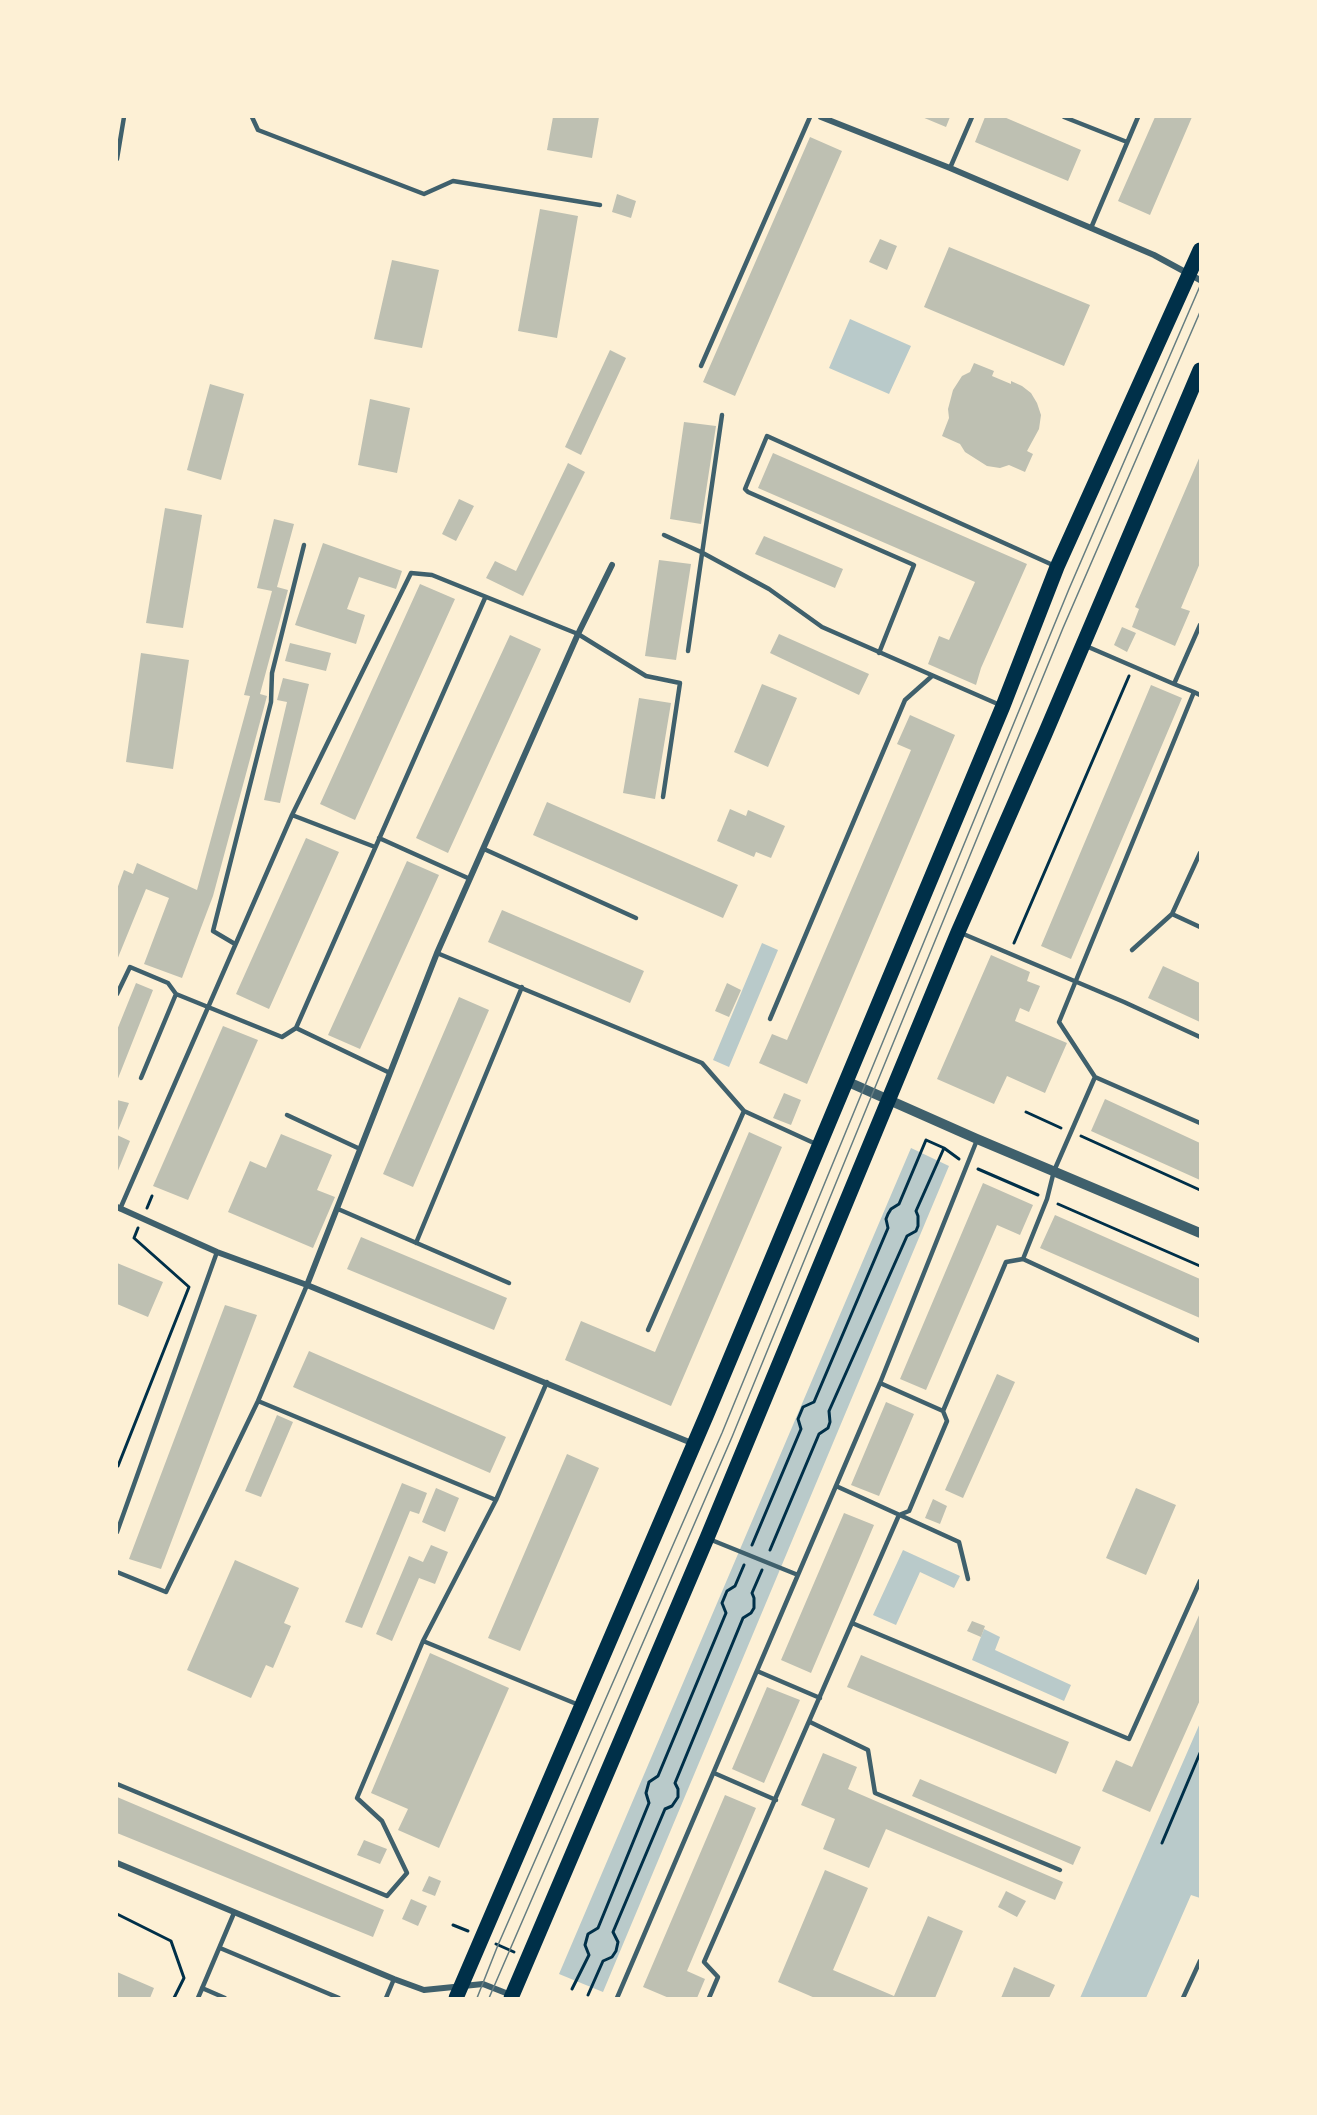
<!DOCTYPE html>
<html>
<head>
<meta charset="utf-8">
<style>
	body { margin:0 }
	#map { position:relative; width:1317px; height:2115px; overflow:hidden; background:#fdf0d5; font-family:"IBM Plex Sans",sans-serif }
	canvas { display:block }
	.frame { position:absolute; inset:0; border:118px solid #fdf0d5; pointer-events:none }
</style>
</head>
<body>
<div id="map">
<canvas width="1317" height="2115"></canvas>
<div class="frame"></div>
</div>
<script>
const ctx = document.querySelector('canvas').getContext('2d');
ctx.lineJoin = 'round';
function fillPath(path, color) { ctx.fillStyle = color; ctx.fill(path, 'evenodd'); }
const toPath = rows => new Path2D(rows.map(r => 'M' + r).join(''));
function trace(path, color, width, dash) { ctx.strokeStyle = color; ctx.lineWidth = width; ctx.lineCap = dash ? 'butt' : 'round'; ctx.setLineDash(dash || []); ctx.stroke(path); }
const green = toPath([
	[850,319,911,346,889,394,829,368],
	[762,943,778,950,729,1067,713,1060],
	[911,1148,949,1166,603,1992,559,1974],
	[903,1550,960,1576,954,1588,920,1572,896,1625,873,1615],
	[984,1629,1000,1637,995,1650,1071,1685,1064,1701,972,1660],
	[1200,1723,1200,1898,1191,1895,1146,1998,1080,1998]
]);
const building = toPath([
	[553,117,599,117,592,158,547,150],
	[922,117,950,117,946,127],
	[985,117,1004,117,1081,150,1068,181,975,142],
	[1155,117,1192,117,1150,215,1118,201],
	[810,137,842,151,735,396,703,382],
	[617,194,636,201,631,218,612,212],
	[540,209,578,216,557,338,518,331],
	[880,239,897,246,887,270,869,262],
	[949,247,1090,305,1064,366,924,307],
	[392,260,439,270,422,348,374,339],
	[610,350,626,358,581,455,565,447],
	[974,363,994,371,992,376,1011,384,1011,381,1022,386,1031,393,1037,403,1041,415,1039,429,1027,451,1033,454,1025,472,1009,465,1000,468,987,466,965,452,960,444,942,436,949,418,948,409,953,390,962,376,970,372],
	[210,384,244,394,221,480,187,470],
	[370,399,410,408,397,473,358,465],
	[684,422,716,426,701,524,670,519],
	[773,453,1027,564,981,668,976,685,928,664,939,636,949,640,975,582,758,488],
	[1200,456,1200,563,1181,608,1190,611,1175,646,1132,627,1139,609,1135,607],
	[568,463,585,472,523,596,486,578,495,561,516,571],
	[459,499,474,506,456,541,442,534],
	[165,508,202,515,183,628,146,623],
	[274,519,294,524,277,587,288,590,260,694,267,696,213,896,182,978,144,964,169,898,146,889,117,960,117,889,124,870,133,874,137,863,197,890,250,696,244,695,272,591,257,588],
	[764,536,843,569,835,588,755,554],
	[323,543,402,571,396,589,359,577,347,609,365,615,356,644,295,625],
	[659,560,691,564,676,660,645,656],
	[420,584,455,599,355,820,320,804],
	[1122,627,1136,633,1127,652,1114,645],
	[779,634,869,674,859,695,770,653],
	[510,635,541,649,448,853,416,838],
	[290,643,331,653,326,671,285,661],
	[141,653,189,660,173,769,126,762],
	[283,678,309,684,280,803,264,800,287,702,277,700],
	[762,684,797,698,768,767,734,752],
	[1151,685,1182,698,1071,959,1041,946],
	[639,698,671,703,655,799,623,793],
	[910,715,955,735,807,1084,759,1063,772,1034,787,1040,911,750,897,744],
	[547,802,738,885,723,918,533,835],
	[730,809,746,816,748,810,785,826,771,858,756,852,754,857,717,841],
	[306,838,339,852,269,1009,236,994],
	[407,861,439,875,360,1049,328,1035],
	[502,910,644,971,630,1003,488,942],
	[991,955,1030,972,1027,981,1040,986,1029,1012,1020,1008,1015,1021,1067,1043,1045,1093,1007,1076,994,1104,937,1079],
	[1163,966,1200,983,1200,1022,1148,998],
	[136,983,153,990,117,1081,117,1030],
	[727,983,741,990,729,1017,715,1011],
	[459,997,489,1010,413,1187,383,1174],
	[223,1026,258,1040,188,1200,153,1186],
	[784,1093,801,1100,791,1125,773,1118],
	[1105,1099,1200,1143,1200,1180,1091,1131],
	[117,1100,129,1103,117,1133],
	[749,1132,782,1147,671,1406,565,1360,581,1321,655,1352],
	[281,1134,332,1155,317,1190,335,1197,313,1248,228,1212,250,1161,266,1168],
	[117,1135,130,1141,117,1173],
	[983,1183,1033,1205,1020,1235,997,1225,926,1390,900,1379],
	[1055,1215,1200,1279,1200,1318,1040,1248],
	[361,1237,507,1298,494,1330,347,1269],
	[117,1263,163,1282,148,1317,117,1304],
	[225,1305,257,1315,161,1569,129,1559],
	[309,1351,506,1437,490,1473,293,1387],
	[997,1374,1015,1382,963,1498,945,1490],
	[886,1402,914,1414,879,1496,851,1485],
	[277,1415,293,1422,261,1497,245,1491],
	[567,1454,599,1468,520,1651,488,1638],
	[402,1483,427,1493,419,1514,410,1511,362,1628,345,1622],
	[436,1488,459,1498,445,1532,422,1522],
	[1136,1488,1176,1505,1146,1575,1106,1558],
	[933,1499,947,1506,940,1524,925,1518],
	[844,1513,874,1525,811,1673,781,1660],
	[431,1545,448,1552,435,1584,419,1578,392,1641,376,1634,409,1556,423,1562],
	[235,1560,299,1588,284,1623,291,1626,273,1668,266,1665,251,1698,187,1670],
	[1200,1613,1200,1700,1150,1812,1102,1791,1116,1760,1132,1767],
	[972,1621,985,1626,981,1637,967,1631],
	[430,1653,509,1688,439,1848,398,1830,408,1809,371,1793],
	[861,1655,1069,1742,1056,1774,847,1687],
	[767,1687,800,1700,764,1783,732,1769],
	[823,1753,857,1767,848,1789,1063,1882,1055,1900,886,1829,869,1868,823,1849,835,1819,801,1805],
	[920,1779,1081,1847,1073,1865,912,1796],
	[725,1795,756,1808,687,1971,705,1979,697,1998,669,1998,643,1987],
	[117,1797,384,1910,373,1937,117,1833],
	[364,1840,387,1849,380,1864,357,1855],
	[825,1870,868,1888,833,1970,894,1996,928,1916,963,1931,935,1998,815,1998,778,1982],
	[429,1876,441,1881,435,1896,422,1891],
	[1006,1891,1026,1901,1017,1917,998,1907],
	[411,1899,427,1906,418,1926,402,1919],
	[1014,1967,1055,1985,1049,1998,1001,1998],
	[117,1972,154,1988,150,1998,117,1998]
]);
const path = toPath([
	[1014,943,1129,676],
	[1026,1112,1061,1128],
	[1081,1136,1200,1190],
	[944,1148,959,1159],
	[978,1169,1038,1195],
	[1058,1204,1200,1266],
	[147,1208,152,1196],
	[118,1466,189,1287,134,1238,138,1228],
	[752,1545,801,1429,798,1419,803,1407,814,1402,888,1228,886,1219,888,1214,891,1209,899,1204,926,1140,944,1148,916,1211,918,1216,918,1226,916,1231,907,1236,829,1411,830,1422,828,1428,819,1434,770,1550],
	[1162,1843,1200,1753],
	[117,1914,171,1941,184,1978,174,1998],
	[453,1925,468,1931],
	[496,1944,514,1952],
	[572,1989,589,1955,585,1945,588,1934,598,1928,649,1803,646,1793,649,1782,658,1776,726,1613,722,1603,727,1591,735,1586,744,1565],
	[588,1995,603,1961,612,1957,616,1951,618,1942,613,1932,665,1809,672,1806,678,1797,678,1789,675,1783,743,1618,751,1613,754,1608,754,1598,752,1593,762,1570]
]);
const service = toPath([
	[252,117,258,130,424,194,453,181,600,205],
	[1064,117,1127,142],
	[117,159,124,117],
	[950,168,972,117],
	[1091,228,1138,117],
	[701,366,810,117],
	[664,535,701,552,769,589,822,627,1000,705],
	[1086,646,1174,684],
	[688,651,722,415],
	[879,653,914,565,748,492,745,489,767,436,1055,566],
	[1194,692,1174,684,1200,625],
	[292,815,375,847],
	[379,838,470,879],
	[484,849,636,918],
	[1172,914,1200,927],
	[961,933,1124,1002,1200,1037],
	[235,944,213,931,271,702,272,673,304,545],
	[1132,950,1172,914,1200,853],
	[437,953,702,1063,744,1111,816,1144],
	[117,994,130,967,168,983,176,994],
	[770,1019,905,700,932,676],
	[296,1028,485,598],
	[1095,1077,1200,1123],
	[141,1078,176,994,282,1037,296,1028,390,1073],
	[287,1115,360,1149],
	[120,1209,292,815,411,573,432,575,578,634,646,676,680,683,663,797],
	[338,1209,509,1283],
	[416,1243,522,987],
	[1023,1259,1200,1341],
	[648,1330,744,1111],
	[880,1383,943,1411],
	[258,1401,496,1500],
	[836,1486,959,1542,968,1579],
	[117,1532,217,1252],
	[709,1539,798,1575],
	[117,1572,166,1592,258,1401,307,1285],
	[852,1623,1129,1739,1200,1581],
	[423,1641,579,1705],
	[757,1671,820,1698],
	[810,1722,868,1750,875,1793,1060,1870],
	[714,1773,776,1800],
	[117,1784,387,1896,407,1873,382,1821,357,1798,423,1641,496,1500,547,1382],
	[220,1948,339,1998],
	[202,1988,225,1998],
	[198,1998,234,1913],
	[386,1998,394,1979],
	[617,1998,880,1383,977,1140],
	[709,1998,718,1977,704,1962,899,1515,909,1511,947,1421,943,1411,1006,1262,1023,1259,1047,1199,1054,1171,1095,1077,1059,1022,1194,692,1200,695],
	[1183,1998,1200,1961]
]);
const minor = toPath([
	[821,117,950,168,1091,228,1154,255,1200,280],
	[117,1207,217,1252,307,1285,694,1444],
	[307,1285,437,953,578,634,612,565],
	[117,1863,394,1979,424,1990,483,1984,511,1995]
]);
const tertiary = toPath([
	[846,1081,977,1139,1200,1233]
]);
const trunk = toPath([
	[456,1998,707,1414,1003,706,1057,567,1200,250],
	[511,1998,707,1538,958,932,1045,734,1200,370]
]);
const tram = toPath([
	[477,1998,498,1945,722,1433,1069,589,1200,286],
	[489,1998,732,1437,1063,628,1200,312]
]);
fillPath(green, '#b9caca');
fillPath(building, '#bec0b2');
trace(path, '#003049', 3);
trace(service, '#3f606c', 4.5);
trace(minor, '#3f606c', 6);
trace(tertiary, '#3f606c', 10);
trace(trunk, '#003049', 15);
trace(tram, '#657d81', 1.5);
</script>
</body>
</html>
